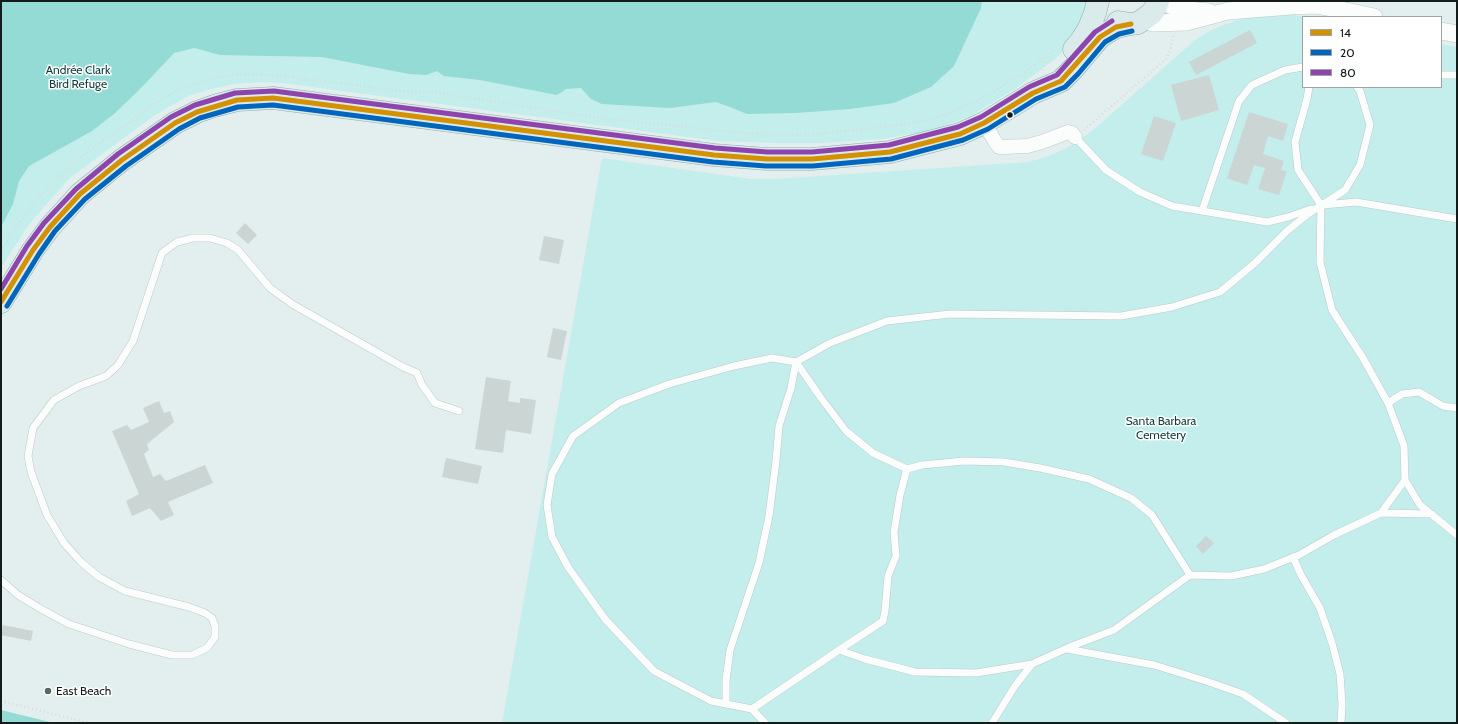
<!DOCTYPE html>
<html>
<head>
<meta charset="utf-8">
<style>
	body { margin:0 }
	#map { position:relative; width:1458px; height:724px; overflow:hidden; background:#e3efef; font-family:Cabin,sans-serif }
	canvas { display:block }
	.frame { position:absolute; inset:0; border:2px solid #131c1b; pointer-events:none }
	.legend { position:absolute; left:1302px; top:16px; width:140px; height:72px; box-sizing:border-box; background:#fff; border:1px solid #a1a4a4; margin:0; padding:5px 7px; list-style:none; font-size:12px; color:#131c1b }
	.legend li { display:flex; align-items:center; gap:8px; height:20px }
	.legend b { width:20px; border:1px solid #a1a4a4 }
</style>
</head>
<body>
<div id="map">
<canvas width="1458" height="724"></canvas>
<div class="frame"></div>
<ul class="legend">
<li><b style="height:5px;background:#d59104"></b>14</li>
<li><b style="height:5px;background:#0065bd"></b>20</li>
<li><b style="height:5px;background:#8e44ad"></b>80</li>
</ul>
</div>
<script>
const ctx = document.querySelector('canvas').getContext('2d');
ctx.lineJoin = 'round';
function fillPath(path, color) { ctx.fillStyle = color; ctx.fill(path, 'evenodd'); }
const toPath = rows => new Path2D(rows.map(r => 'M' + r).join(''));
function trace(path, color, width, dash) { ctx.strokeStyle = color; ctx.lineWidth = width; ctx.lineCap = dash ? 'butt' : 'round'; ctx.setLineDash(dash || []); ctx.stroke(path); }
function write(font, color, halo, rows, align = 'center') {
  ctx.font = font + ' Cabin,sans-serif'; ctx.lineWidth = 3; ctx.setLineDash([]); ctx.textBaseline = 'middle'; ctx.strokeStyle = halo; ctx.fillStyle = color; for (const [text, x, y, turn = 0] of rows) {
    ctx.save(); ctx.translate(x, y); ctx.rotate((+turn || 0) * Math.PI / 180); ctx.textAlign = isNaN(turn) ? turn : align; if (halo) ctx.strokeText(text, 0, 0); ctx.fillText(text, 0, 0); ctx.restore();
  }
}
const green = toPath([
	[1,1,1090,1,1078,37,1055,59,1015,89,972,115,950,124,922,132,882,139,822,143,777,143,718,141,282,83,257,82,234,84,211,89,188,96,155,115,71,177,50,200,27,227,1,268],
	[1290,14,1305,17,1303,17,1303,87,1441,87,1441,44,1457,47,1457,723,502,723,602,158,752,179,775,179,1028,162,1046,157,1065,149,1092,131,1195,40,1213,29,1248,16]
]);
const water = toPath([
	[1,1,982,1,981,8,954,66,931,87,894,103,850,109,796,113,747,114,730,107,716,102,670,108,602,104,591,99,581,88,566,89,557,95,480,80,444,76,437,71,426,75,409,74,322,57,220,55,194,48,174,53,140,89,114,114,92,131,29,166,19,181,13,204,1,227],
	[1,710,54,723,1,723]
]);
const building = toPath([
	[1250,30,1257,43,1196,75,1189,62],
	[1209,75,1219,110,1181,121,1171,85],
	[1249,112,1288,124,1283,141,1268,136,1263,154,1284,161,1281,170,1287,171,1279,195,1258,189,1265,168,1254,165,1247,185,1227,178],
	[1154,116,1176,123,1163,161,1141,154],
	[245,223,257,235,248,244,236,233],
	[544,236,564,240,559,264,539,260],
	[553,328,567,331,561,360,547,357],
	[486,377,511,381,508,401,520,403,520,398,536,400,531,434,506,430,503,453,475,449],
	[159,401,164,413,170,411,174,422,147,444,149,450,144,454,153,477,160,474,166,481,205,465,213,483,168,502,174,515,161,521,150,508,132,516,126,501,139,494,112,431,127,425,131,430,149,422,143,408],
	[446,458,482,466,478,484,442,477],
	[1206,536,1214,543,1203,554,1196,546],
	[3,625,33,631,31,641,1,635]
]);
const path = toPath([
	[1042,70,1047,56],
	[1084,130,1166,59,1170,51,1173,36],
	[1,252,12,233,37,199,55,180,82,156,162,99,182,88,214,78,234,74,273,75,403,91,440,93,593,117,713,130,754,134,793,135,827,133,905,124,929,120,948,114,986,96,1023,73,1047,56,1058,45],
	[1,701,90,723]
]);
const service = toPath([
	[1441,75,1457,75],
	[1309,87,1307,99,1295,142,1298,170,1321,205,1320,262,1332,310,1363,358,1388,403,1404,446,1405,480,1420,505,1457,535],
	[1357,87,1360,91,1370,125,1360,165,1345,190,1308,214,1287,231,1255,263,1220,292,1172,307,1121,316,950,314,887,321,830,343,796,362,772,358,734,366,669,384,619,403,573,436,552,474,547,505,552,537,568,567,605,619,654,671,711,701,752,709,839,650,865,659,915,672,976,673,1032,664,1072,646,1114,630,1190,575,1231,576,1264,569,1299,555,1334,535,1381,513,1405,480],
	[1075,137,1106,170,1140,192,1172,206,1202,211,1239,101,1252,85,1285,70,1303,67],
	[1323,205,1356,202,1457,219],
	[1202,211,1267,222,1288,217,1311,209],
	[1388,403,1402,394,1419,392,1443,406,1457,408],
	[1381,513,1432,514],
	[1293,557,1301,575,1320,608,1332,643,1340,674,1342,704,1341,723],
	[1,580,18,595,41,609,69,624,129,644,172,655,192,655,207,648,215,637,215,626,212,618,205,613,189,607,125,591,99,577,81,562,64,543,47,515,31,472,28,456,33,428,54,400,79,386,106,376,118,365,133,341,162,253,177,242,193,238,210,238,227,243,238,250,270,288,292,304,403,367,417,373,422,385,435,403,459,411],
	[1067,649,1154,665,1206,681,1243,694,1286,723],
	[839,650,883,621,885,611,888,576,896,556,894,532,900,495,907,469,922,465,964,461,1004,462,1040,468,1089,479,1131,498,1152,515,1190,575],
	[726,704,726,680,730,650,759,563,769,516,776,461,779,426,791,388,796,362,821,398,846,431,873,453,907,469],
	[752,709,765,723],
	[992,723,1015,686,1032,664]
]);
const minor = toPath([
	[984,123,996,143,999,147,1003,147,1027,146,1042,142,1068,132,1072,133,1075,137]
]);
const tertiary = toPath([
	[1163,1,1170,5,1187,10,1209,12],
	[1144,19,1153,23,1186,22,1228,11,1291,6,1317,5,1374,17],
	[1441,31,1457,34]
]);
const primary = toPath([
	[1118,22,1131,24,1138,23,1151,14,1156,7,1158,1],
	[1074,49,1081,41,1089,28,1095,13,1098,1],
	[1,302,33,250,50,227,80,194,122,160,175,123,197,112,214,106,237,100,273,98,714,155,767,159,812,159,890,152,960,134,984,123,1033,93,1061,81,1073,69,1100,37,1116,27,1131,24]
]);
const bus1 = toPath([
	[1,302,33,250,50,227,80,194,122,160,175,123,197,112,237,100,273,98,714,155,767,159,812,159,890,152,960,134,984,123,1033,93,1061,81,1100,37,1116,27,1131,24]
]);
const bus2 = toPath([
	[7,306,39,254,55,231,85,199,126,166,179,129,200,118,238,107,273,105,713,162,766,166,813,166,891,159,963,140,988,129,1036,99,1065,87,1078,74,1105,42,1119,34,1132,31]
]);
const bus3 = toPath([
	[1,289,27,246,44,223,76,189,118,154,171,117,195,105,235,93,274,91,715,148,767,152,812,152,889,145,958,127,981,117,1029,87,1057,75,1095,32,1112,21]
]);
const markers = [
	[1010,115,3.5,"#131c1b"],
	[48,691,4,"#5c6665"]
];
const parkNames = [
	["Andrée Clark",78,70],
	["Bird Refuge",78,84],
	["Santa Barbara",1161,421],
	["Cemetery",1161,435]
];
const poiNames = [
	["East Beach",56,691]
];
fillPath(green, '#c3eeeb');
fillPath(water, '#94dad5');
fillPath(building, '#cad5d4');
trace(service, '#bfc9c8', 8);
trace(minor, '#bfc9c8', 15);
trace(tertiary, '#bfc9c8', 18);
trace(primary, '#8eacaa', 23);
trace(path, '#d8dbdb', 2.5, [1, 3]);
trace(service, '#fbfdfd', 7);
trace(minor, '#fbfdfd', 14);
trace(tertiary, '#fbfdfd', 17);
trace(primary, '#dbeaea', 22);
trace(bus1, '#d59104', 5);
trace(bus2, '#0065bd', 5);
trace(bus3, '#8e44ad', 5);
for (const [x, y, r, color] of markers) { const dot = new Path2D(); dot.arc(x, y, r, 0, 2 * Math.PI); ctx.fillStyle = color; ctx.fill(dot); trace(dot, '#fff', 1.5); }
write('12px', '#0f3d3a', '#fff', parkNames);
write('12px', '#131c1b', '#fff', poiNames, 'left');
</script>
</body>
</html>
